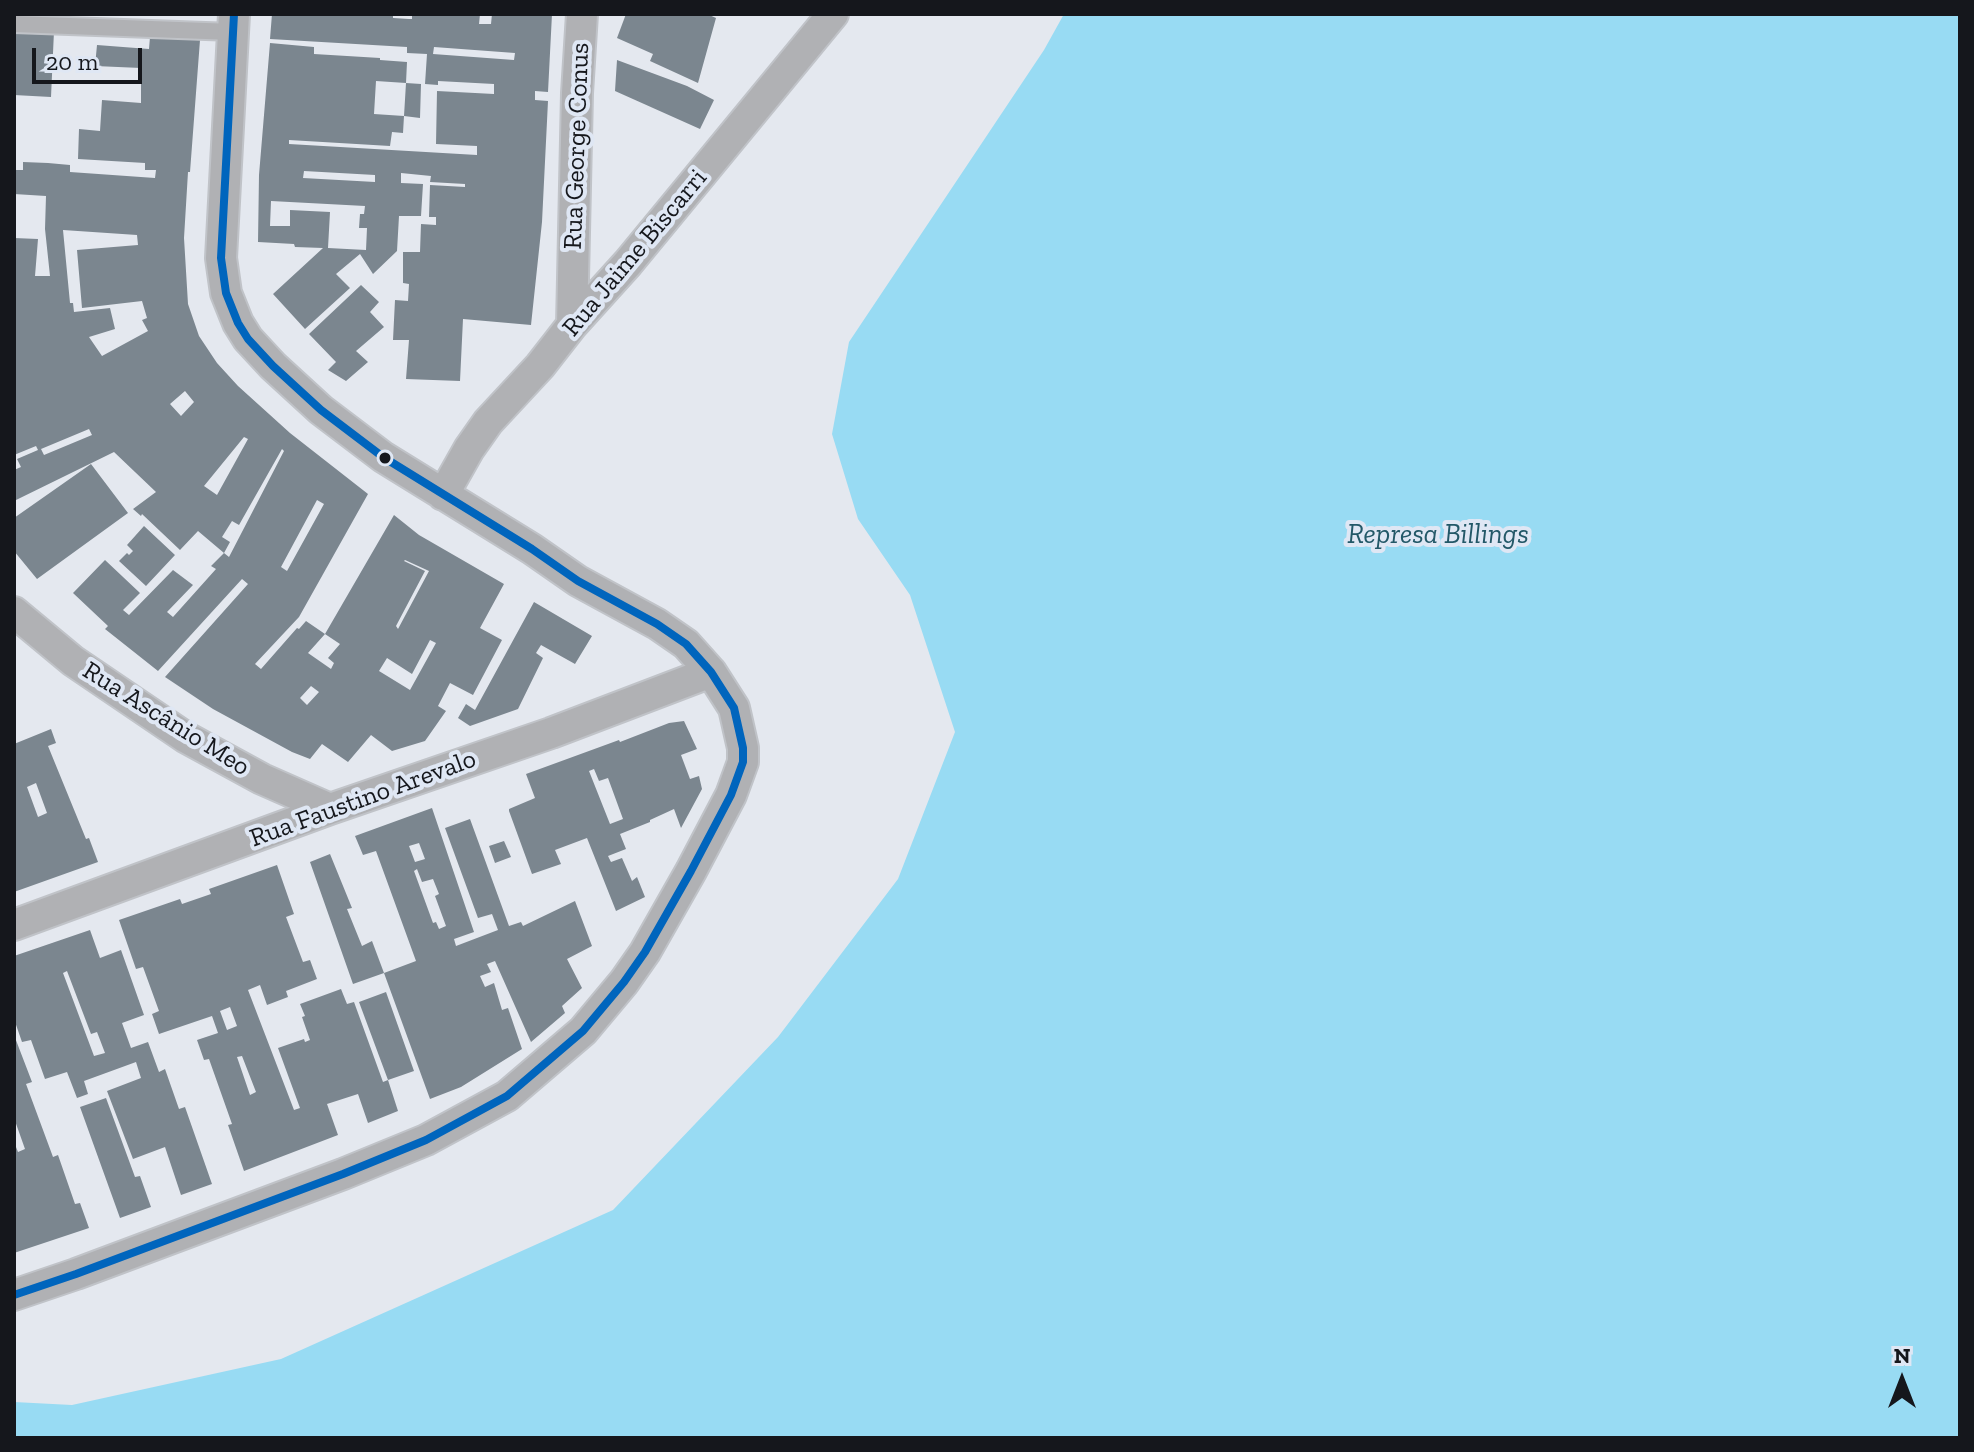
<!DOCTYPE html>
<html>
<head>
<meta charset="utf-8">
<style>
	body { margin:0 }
	#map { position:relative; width:1974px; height:1452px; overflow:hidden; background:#e4e8ef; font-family:"Zilla Slab",serif }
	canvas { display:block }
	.frame { position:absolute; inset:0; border:16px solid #15171c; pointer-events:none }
	.north { position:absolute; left:1862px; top:1340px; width:80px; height:80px; -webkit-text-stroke:6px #dfe7f4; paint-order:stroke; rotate:0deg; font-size:22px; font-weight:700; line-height:32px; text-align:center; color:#15171c }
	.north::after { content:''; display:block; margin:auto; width:28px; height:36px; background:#15171c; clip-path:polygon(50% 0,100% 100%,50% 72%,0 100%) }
	.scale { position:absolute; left:32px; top:48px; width:110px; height:36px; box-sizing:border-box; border:4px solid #15171c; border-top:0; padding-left:10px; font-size:24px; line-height:28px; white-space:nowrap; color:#15171c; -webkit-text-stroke:6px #dfe7f4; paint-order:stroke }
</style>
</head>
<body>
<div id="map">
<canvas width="1974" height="1452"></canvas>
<div class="frame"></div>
<div class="north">N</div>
<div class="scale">20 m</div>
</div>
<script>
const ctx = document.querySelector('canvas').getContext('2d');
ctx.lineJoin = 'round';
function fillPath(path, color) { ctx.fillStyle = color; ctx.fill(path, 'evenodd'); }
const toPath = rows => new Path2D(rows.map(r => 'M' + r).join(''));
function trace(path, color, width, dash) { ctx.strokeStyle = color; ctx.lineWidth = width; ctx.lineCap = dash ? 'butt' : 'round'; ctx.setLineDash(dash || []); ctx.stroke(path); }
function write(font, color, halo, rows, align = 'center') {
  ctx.font = font + ' "Zilla Slab",serif'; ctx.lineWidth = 8; ctx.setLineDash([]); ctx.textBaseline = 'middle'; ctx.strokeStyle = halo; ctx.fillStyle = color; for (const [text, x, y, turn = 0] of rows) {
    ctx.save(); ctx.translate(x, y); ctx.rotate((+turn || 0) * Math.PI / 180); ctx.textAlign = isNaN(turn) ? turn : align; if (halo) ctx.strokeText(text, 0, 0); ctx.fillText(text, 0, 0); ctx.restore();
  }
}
const water = toPath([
	[1064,14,1960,14,1960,1438,14,1438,14,1402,72,1405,281,1359,613,1210,778,1037,898,879,955,732,910,595,858,519,832,434,849,342,1044,50]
]);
const building = toPath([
	[272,14,393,14,393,18,409,19,412,19,412,14,480,14,479,24,491,24,492,14,552,14,548,92,535,91,535,100,548,101,542,222,531,325,463,319,460,381,406,379,409,340,393,340,395,300,408,301,409,284,403,283,403,252,420,252,421,224,436,225,436,217,429,217,430,185,465,187,465,184,430,182,431,176,401,173,401,183,423,184,421,216,399,216,397,251,373,274,360,254,336,274,350,288,305,329,273,294,323,248,295,247,294,244,258,242,259,175,270,43,314,47,314,54,380,58,380,60,407,62,406,83,421,84,420,118,404,116,406,83,376,81,374,114,404,116,403,133,392,132,390,146,289,140,289,144,477,155,477,146,436,144,437,91,494,94,494,84,438,81,438,85,425,84,427,54,407,53,407,47,270,39],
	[434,47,515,53,514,60,433,54],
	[304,171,375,175,375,182,303,178],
	[271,201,365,206,364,214,360,214,359,228,367,228,366,250,328,248,330,212,290,210,290,226,270,226],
	[626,14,707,14,716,18,698,83,650,61,653,54,617,38],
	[14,28,54,31,51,97,14,95],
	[150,37,200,40,190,172,188,172,184,238,188,304,199,336,217,363,238,386,290,433,368,494,299,617,255,664,261,669,297,628,299,629,306,621,325,634,308,653,331,669,334,663,328,658,340,644,325,634,394,515,419,535,504,584,480,628,502,640,473,695,450,683,438,706,446,711,425,741,392,751,371,735,348,762,322,744,310,759,292,752,213,709,165,677,248,584,242,579,158,671,105,629,108,626,73,593,105,560,140,593,123,610,129,615,173,570,193,585,167,612,173,617,216,569,211,566,224,553,198,531,180,550,142,514,141,516,133,509,156,492,114,452,14,501,14,470,21,467,17,459,38,450,36,446,14,455,14,238,38,239,35,276,50,276,45,229,46,196,14,194,14,170,23,170,23,162,48,163,70,165,70,172,155,178,156,170,145,170,145,163,78,159,79,129,100,131,102,100,141,103,141,68,95,66,97,45,149,49],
	[63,230,137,235,138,245,77,250,82,308,142,301,147,318,142,320,148,331,102,356,89,337,115,329,110,308,74,312,73,303,70,303],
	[185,391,194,402,181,416,170,404],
	[89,429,92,435,44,455,41,449],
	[244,437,248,439,217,495,204,486],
	[282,449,284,451,229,557,224,553,230,542,222,537,232,521,239,525],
	[317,500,324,504,287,571,281,567],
	[405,560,429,571,398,629,396,626,425,571,404,561],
	[430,640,436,643,410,690,379,671,387,658,412,674],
	[311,686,319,692,307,705,300,698],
	[617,60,687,86,714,100,700,129,615,91],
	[361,285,379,302,370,312,384,327,356,351,368,362,346,381,328,370,336,362,309,334],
	[91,464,128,513,37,579,14,551,14,518],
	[144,526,175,555,146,586,119,561,127,553,129,555,133,551,127,545],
	[534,602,592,636,575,664,541,645,536,653,543,658,518,709,470,726,458,718,466,704,475,710],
	[684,721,697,749,681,755,690,779,699,776,702,789,681,828,674,809,650,820,650,822,620,834,626,849,608,856,611,862,622,858,632,881,637,877,645,897,616,911,587,838,555,850,561,864,532,874,509,811,509,809,535,798,526,774,619,740,620,742,669,723],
	[594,769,599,781,608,778,623,819,610,824,589,771],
	[51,729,56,743,48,746,86,839,89,838,98,862,14,892,14,744],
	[36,783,47,813,38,817,27,787],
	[432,808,474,932,454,939,456,946,498,930,492,914,478,918,445,828,470,819,509,926,521,922,523,926,575,901,592,946,567,959,582,988,562,1006,565,1013,531,1042,495,961,487,964,491,972,480,976,485,987,494,983,502,1010,508,1008,522,1049,461,1087,430,1099,384,973,416,961,376,851,363,855,355,836],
	[419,843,425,859,415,862,409,846],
	[417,869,422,882,433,879,439,894,435,896,446,926,439,929,436,922,433,923,414,871],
	[504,841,511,857,495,863,489,846],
	[330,854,352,908,347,909,362,946,372,941,384,973,353,984,310,862],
	[277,865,294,914,286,917,303,962,310,960,317,979,286,991,288,997,267,1005,260,985,248,990,294,1110,300,1108,278,1048,304,1039,305,1042,310,1040,302,1017,305,1016,300,1004,341,989,347,1004,354,1002,383,1082,388,1080,398,1111,368,1123,358,1094,327,1104,338,1135,244,1171,228,1125,232,1124,209,1059,204,1060,197,1040,218,1033,212,1016,159,1034,152,1014,159,1011,143,967,136,969,119,920,180,899,182,904,211,894,209,889],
	[230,1007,237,1026,227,1030,220,1011],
	[242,1056,256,1092,250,1095,237,1057],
	[90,930,100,958,121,950,144,1015,122,1023,131,1048,148,1042,159,1072,165,1069,179,1109,185,1107,212,1184,181,1195,165,1147,133,1159,107,1091,141,1078,136,1062,84,1081,88,1094,77,1098,67,1072,45,1079,31,1040,22,1042,14,1019,14,956],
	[67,971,91,1034,97,1032,105,1053,94,1056,63,973],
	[386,992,414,1071,388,1080,359,1002],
	[14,1035,32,1082,26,1084,53,1157,58,1155,75,1204,80,1203,89,1228,14,1253,14,1142,18,1152,25,1149,14,1118],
	[106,1098,135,1177,140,1176,151,1207,120,1218,80,1107]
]);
const service = toPath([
	[14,24,233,32]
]);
const minor = toPath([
	[572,325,577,93,582,14],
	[443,495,469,449,488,422,540,366,572,325,628,263,833,14],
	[14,612,73,661,185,737,262,779,330,809],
	[14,925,330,809,551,733,711,672],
	[14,1295,76,1274,343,1174,426,1140,507,1096,583,1031,624,982,645,952,691,871,731,795,743,762,743,748,734,708,711,672,686,644,657,624,578,581,532,549,383,457,321,410,273,366,248,339,238,323,226,293,221,258,234,14]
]);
const bus1 = toPath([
	[14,1295,76,1274,343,1174,426,1140,507,1096,583,1031,624,982,645,952,691,871,731,795,743,762,743,748,734,708,711,672,686,644,657,624,578,581,532,549,383,457,321,410,273,366,248,339,238,323,226,293,221,258,234,14]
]);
const markers = [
	[385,458,7,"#15171c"]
];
const streetNames = [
	["Rua George Conus",577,146,-88],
	["Rua Jaime Biscarri",635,253,-50],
	["Rua Ascânio Meo",166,719,32],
	["Rua Faustino Arevalo",363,799,-20]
];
const waterNames = [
	["Represa Billings",1438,535]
];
fillPath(water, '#98dbf3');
fillPath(building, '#7b868f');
trace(service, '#c0c3c8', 20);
trace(minor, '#c0c3c8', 34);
trace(service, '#b0b1b4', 16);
trace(minor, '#b0b1b4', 30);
trace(bus1, '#0065bd', 8);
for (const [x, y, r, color] of markers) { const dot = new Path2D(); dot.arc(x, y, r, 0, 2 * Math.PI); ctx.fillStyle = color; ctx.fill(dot); trace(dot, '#dfe7f4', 3); }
write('26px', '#15171c', '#dfe7f4', streetNames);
write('italic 28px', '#235868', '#dfe7f4', waterNames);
</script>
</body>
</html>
